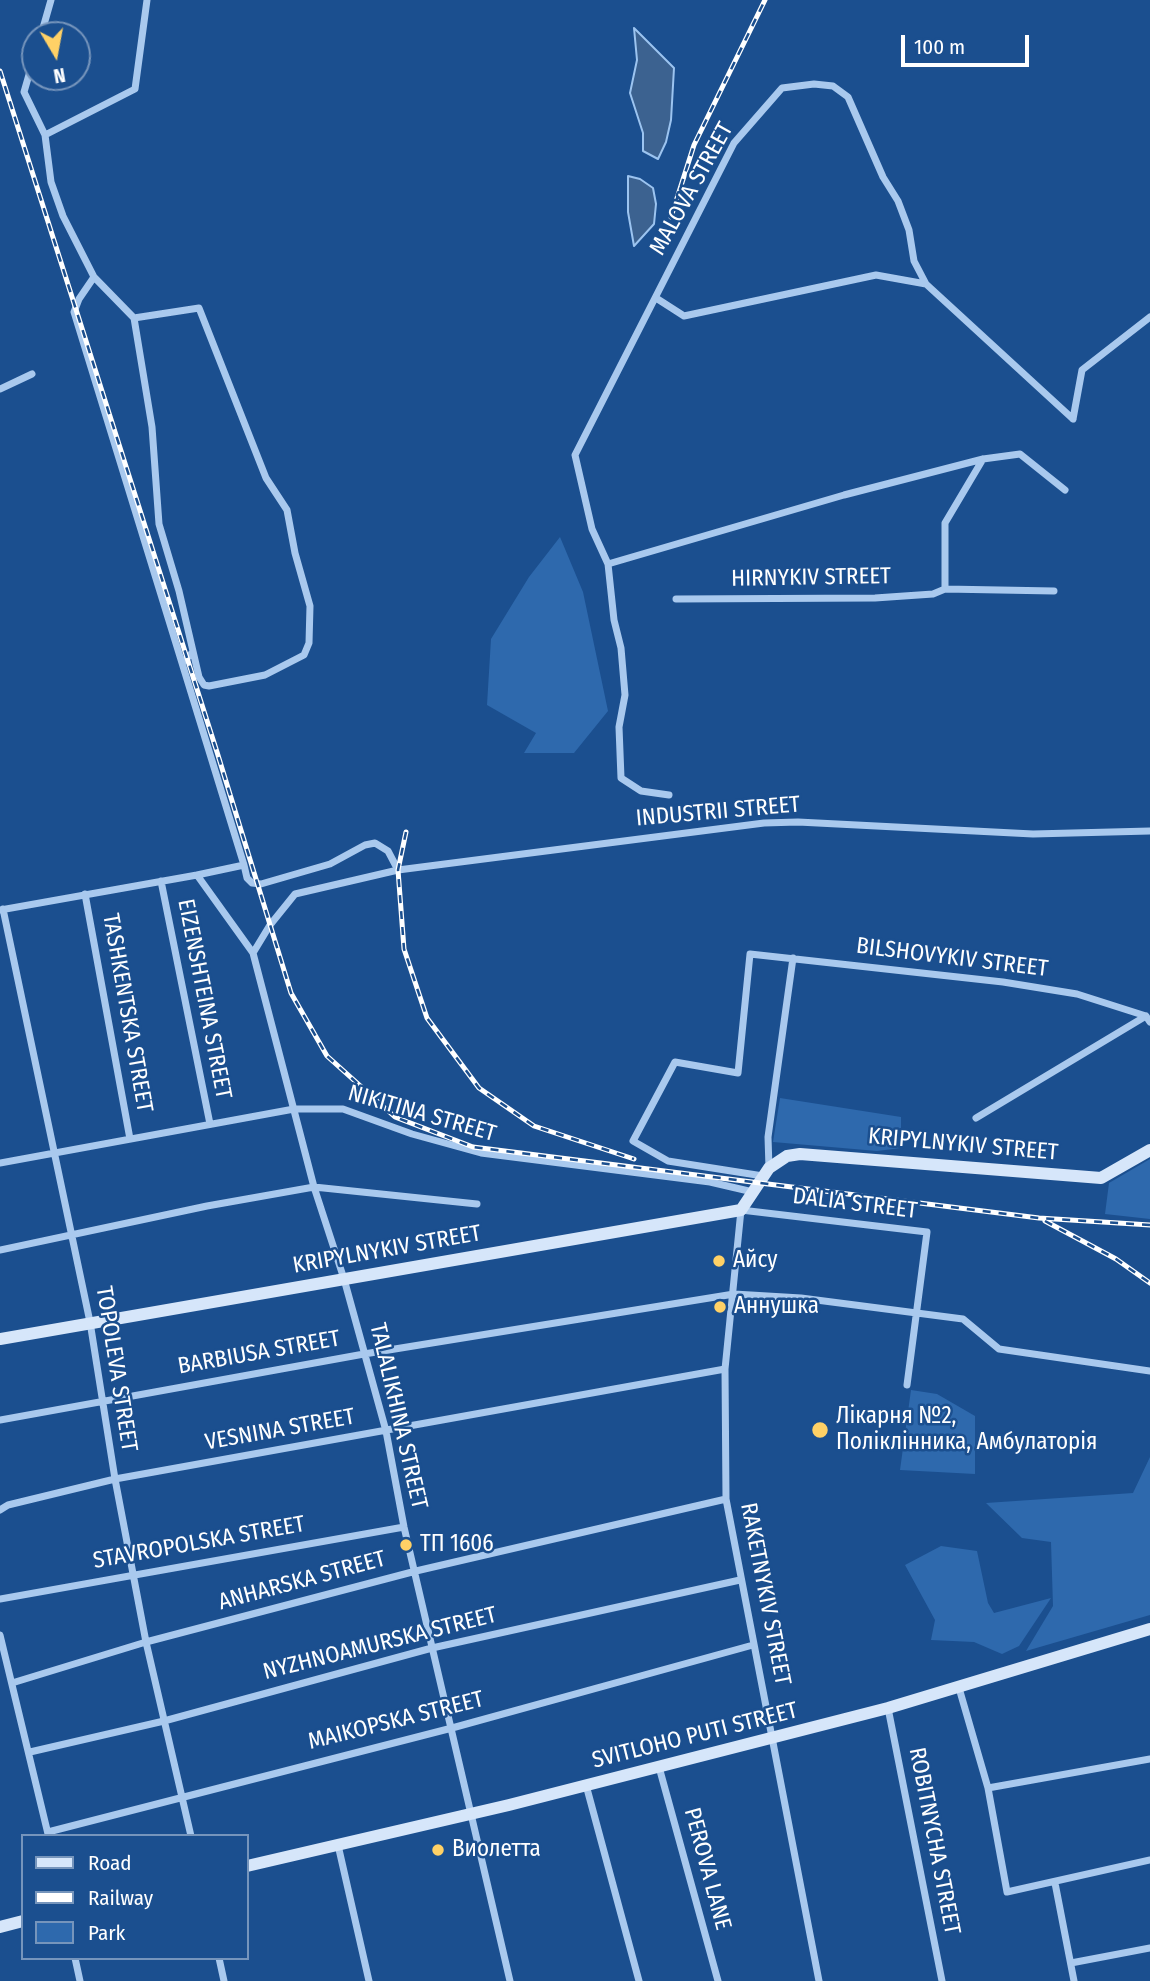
<!DOCTYPE html>
<html>
<head>
<meta charset="utf-8">
<style>
	body { margin:0 }
	#map { position:relative; width:1150px; height:1981px; overflow:hidden; background:#1b4f8f; font-family:"Fira Sans Condensed",sans-serif }
	canvas { display:block }
	.legend { position:absolute; left:21px; top:1834px; width:228px; height:126px; box-sizing:border-box; background:#1b4f8f; border:2px solid #7695bc; margin:0; padding:9px 12px; list-style:none; font-size:21px; color:#fff }
	.legend li { display:flex; align-items:center; gap:14px; height:35px }
	.legend b { width:35px; border:2px solid #7695bc }
	.north { position:absolute; left:21px; top:21px; width:70px; height:70px; box-sizing:border-box; background:#1b4f8f; border:2px solid #7695bc; border-radius:50%; rotate:170deg; font-size:19px; font-weight:700; line-height:28px; text-align:center; color:#fff }
	.north::after { content:''; display:block; margin:auto; width:24px; height:32px; background:#ffd166; clip-path:polygon(50% 0,100% 100%,50% 72%,0 100%) }
	.scale { position:absolute; left:901px; top:35px; width:128px; height:32px; box-sizing:border-box; border:4px solid #fff; border-top:0; padding-left:9px; font-size:21px; line-height:24px; white-space:nowrap; color:#fff; -webkit-text-stroke:5px #1b4f8f; paint-order:stroke }
</style>
</head>
<body>
<div id="map">
<canvas width="1150" height="1981"></canvas>
<ul class="legend">
<li><b style="height:9px;background:#d6e6fa"></b>Road</li>
<li><b style="height:9px;background:#fff"></b>Railway</li>
<li><b style="height:19px;background:#2e69ad"></b>Park</li>
</ul>
<div class="north">N</div>
<div class="scale">100 m</div>
</div>
<script>
const ctx = document.querySelector('canvas').getContext('2d');
ctx.lineJoin = 'round';
function fillPath(path, color) { ctx.fillStyle = color; ctx.fill(path, 'evenodd'); }
const toPath = rows => new Path2D(rows.map(r => 'M' + r).join(''));
function trace(path, color, width, dash) { ctx.strokeStyle = color; ctx.lineWidth = width; ctx.lineCap = dash ? 'butt' : 'round'; ctx.setLineDash(dash || []); ctx.stroke(path); }
function write(font, color, halo, rows, align = 'center') {
  ctx.font = font + ' "Fira Sans Condensed",sans-serif'; ctx.lineWidth = 5; ctx.setLineDash([]); ctx.textBaseline = 'middle'; ctx.strokeStyle = halo; ctx.fillStyle = color; for (const [text, x, y, turn = 0] of rows) {
    ctx.save(); ctx.translate(x, y); ctx.rotate((+turn || 0) * Math.PI / 180); ctx.textAlign = isNaN(turn) ? turn : align; if (halo) ctx.strokeText(text, 0, 0); ctx.fillText(text, 0, 0); ctx.restore();
  }
}
const green = toPath([
	[560,537,583,592,608,711,574,753,524,753,536,733,487,705,491,639,529,577],
	[780,1098,901,1117,901,1148,877,1151,773,1142],
	[1150,1159,1150,1219,1105,1214,1109,1183],
	[911,1390,937,1394,975,1416,975,1474,900,1470],
	[1150,1457,1150,1615,1026,1651,1053,1606,1051,1542,1022,1538,986,1503,1133,1493],
	[941,1546,977,1551,988,1603,994,1613,1051,1598,1019,1646,1002,1654,974,1642,931,1640,935,1620,905,1565]
]);
const water = toPath([
	[634,28,674,68,671,120,666,142,658,159,643,151,643,133,630,93,637,60,634,28],
	[628,176,640,179,653,188,656,204,654,224,634,246,628,212,628,176]
]);
const street = toPath([
	[41,35,51,0],
	[35,54,24,92,45,135,135,89,147,0],
	[45,135,51,182,63,216,94,277,134,318,152,427,159,524,179,591,199,677,204,685,209,686,265,675,304,655,309,643,310,606,295,553,287,510,266,478,199,308,134,318],
	[94,277,79,299,74,312,182,663],
	[656,298,684,316,876,275,926,284,1073,419],
	[0,389,32,374],
	[1073,419,1082,370,1150,317],
	[608,564,844,495,983,459,1020,454,1065,490],
	[945,589,945,523,983,459],
	[676,599,875,598,933,594,945,589,1054,591],
	[193,652,182,663,244,865,197,875],
	[669,795,641,791,621,778,619,727,625,695,621,648,614,620,608,564,592,529,575,455,734,143,782,88,814,84,833,86,848,97,883,177,898,201,909,230,914,261,926,284],
	[244,865,247,878,252,883,261,884,330,864,365,845,375,843,388,851,398,870],
	[161,881,210,1124],
	[85,894,130,1139],
	[3,909,90,1322,115,1479,146,1642,191,1836],
	[0,910,197,875,253,953,314,1187,344,1279,386,1431,404,1527,510,1981],
	[253,953,270,925,295,894,398,870,764,823,798,822,1033,834,1150,831],
	[976,1118,1146,1016],
	[0,1163,294,1109,343,1109,412,1134,481,1153,710,1182,753,1192],
	[769,1168,768,1137,793,958],
	[763,1176,668,1161,633,1141,675,1062,738,1073,750,954,1003,982,1077,994,1146,1016,1150,1022],
	[0,1250,207,1206,314,1187,477,1204],
	[0,1420,364,1354,734,1294,801,1298,963,1319,999,1349,1150,1371],
	[0,1510,8,1505,115,1479,725,1369],
	[0,1599,404,1527],
	[0,1635,48,1834],
	[12,1683,146,1642,416,1571,726,1499],
	[959,1688,988,1788,1007,1892,1150,1860],
	[888,1708,942,1981],
	[30,1752,164,1721,432,1648,740,1580],
	[659,1767,718,1981],
	[586,1785,639,1981],
	[988,1788,1150,1759],
	[48,1832,452,1728,753,1645],
	[338,1845,369,1981],
	[1055,1883,1074,1981],
	[75,1958,80,1981],
	[219,1958,224,1981],
	[1071,1963,1150,1948],
	[819,1981,726,1499,725,1369,741,1210,927,1232,907,1385]
]);
const secondary = toPath([
	[0,1339,741,1210,769,1168,787,1156,800,1154,1101,1178,1150,1150],
	[247,1866,509,1805,888,1708,1150,1629],
	[0,1927,23,1921]
]);
const rail = toPath([
	[0,71,217,752,291,993,327,1056,395,1117,473,1147,1039,1218,1150,1225],
	[671,217,694,145,765,0],
	[406,832,398,870,404,949,427,1018,479,1088,534,1126,634,1159],
	[1045,1221,1116,1259,1150,1283]
]);
const markers = [
	[719,1261,7,"#ffd166"],
	[720,1307,7,"#ffd166"],
	[820,1430,9,"#ffd166"],
	[406,1545,7,"#ffd166"],
	[438,1850,7,"#ffd166"]
];
const streetNames = [
	["MALOVA STREET",692,189,-61],
	["HIRNYKIV STREET",811,578,-1],
	["INDUSTRII STREET",718,812,-5],
	["BILSHOVYKIV STREET",952,958,7],
	["EIZENSHTEINA STREET",204,999,79],
	["TASHKENTSKA STREET",127,1013,80],
	["NIKITINA STREET",422,1114,16],
	["KRIPYLNYKIV STREET",963,1145,5],
	["DALIA STREET",855,1204,7],
	["KRIPYLNYKIV STREET",387,1250,-10],
	["BARBIUSA STREET",259,1353,-10],
	["TOPOLEVA STREET",116,1369,81],
	["TALALIKHINA STREET",398,1416,77],
	["VESNINA STREET",280,1430,-10],
	["STAVROPOLSKA STREET",199,1543,-10],
	["ANHARSKA STREET",302,1581,-15],
	["RAKETNYKIV STREET",765,1594,79],
	["NYZHNOAMURSKA STREET",380,1644,-14],
	["MAIKOPSKA STREET",396,1721,-14],
	["SVITLOHO PUTI STREET",695,1736,-14],
	["ROBITNYCHA STREET",934,1841,79],
	["PEROVA LANE",707,1869,75]
];
const poiNames = [
	["Айсу",733,1261],
	["Аннушка",734,1307],
	["Лікарня №2,",836,1417],
	["Поліклінника, Амбулаторія",836,1443],
	["ТП 1606",420,1545],
	["Виолетта",452,1850]
];
fillPath(green, '#2e69ad');
fillPath(water, '#3c6290');
trace(water, '#9cc4f0', 2);
trace(street, '#a9c9ee', 7);
trace(secondary, '#d6e6fa', 12);
trace(rail, '#fff', 5);
trace(rail, '#1b4f8f', 2.5, [8]);
for (const [x, y, r, color] of markers) { const dot = new Path2D(); dot.arc(x, y, r, 0, 2 * Math.PI); ctx.fillStyle = color; ctx.fill(dot); trace(dot, '#1b4f8f', 2.5); }
write('23px', '#fff', '#1b4f8f', streetNames);
write('23px', '#fff', '#1b4f8f', poiNames, 'left');
</script>
</body>
</html>
